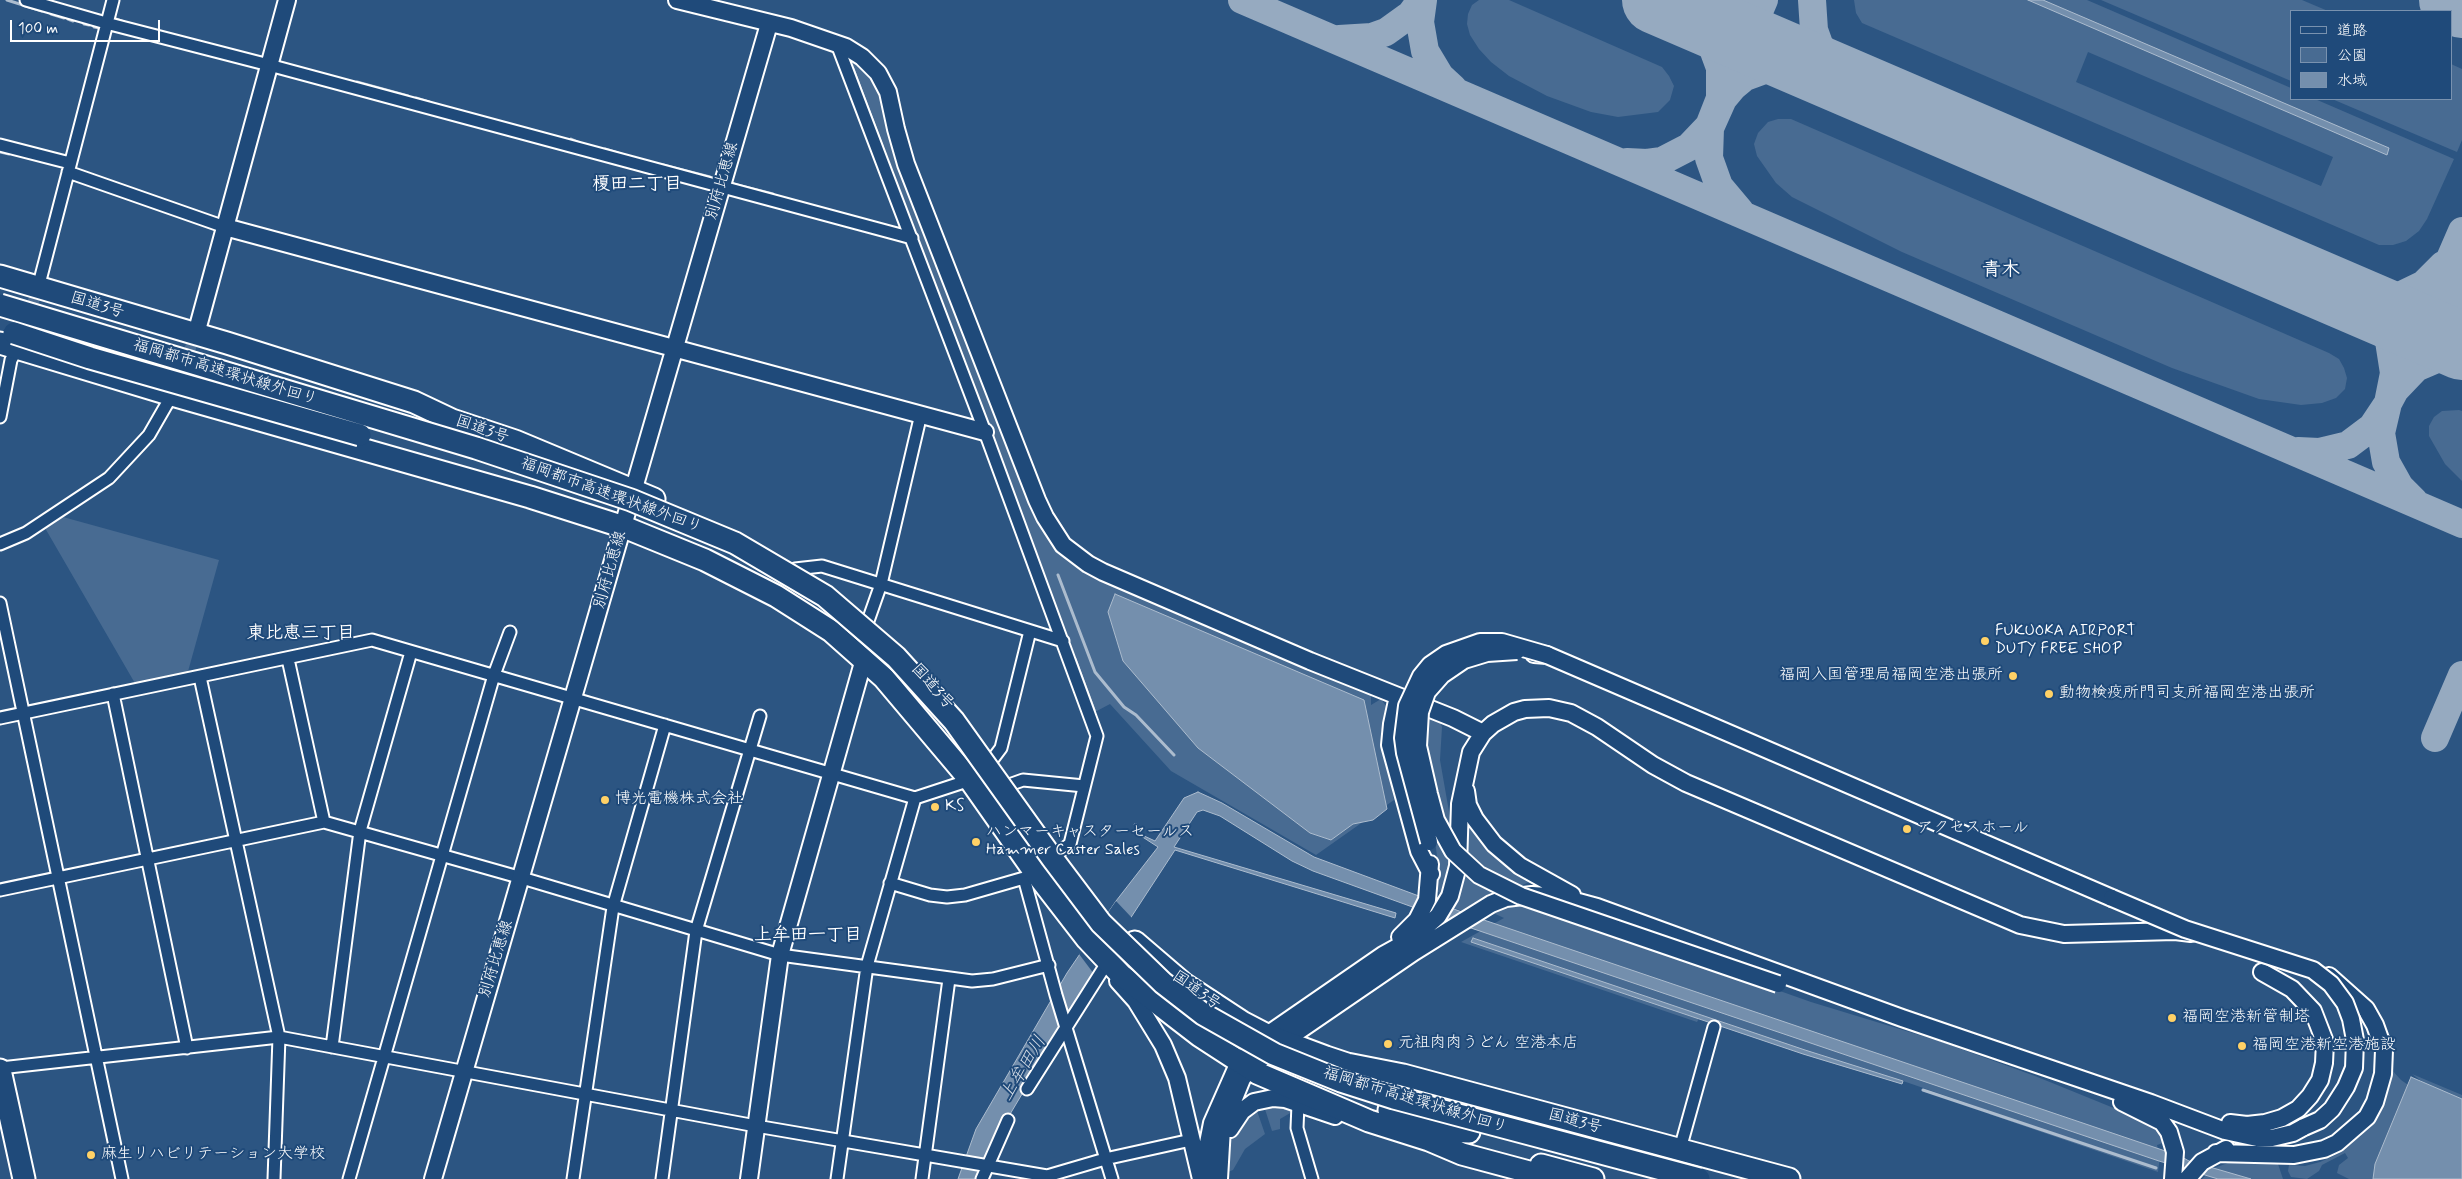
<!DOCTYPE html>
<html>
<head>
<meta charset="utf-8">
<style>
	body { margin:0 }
	#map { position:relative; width:2462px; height:1179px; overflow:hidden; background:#2c5582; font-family:Mynerve,"Klee One",sans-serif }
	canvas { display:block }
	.legend { position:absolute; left:2290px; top:10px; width:162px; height:90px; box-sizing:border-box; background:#1f4a7a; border:1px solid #7992af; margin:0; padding:6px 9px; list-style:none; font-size:15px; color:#fff }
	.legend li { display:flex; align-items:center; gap:10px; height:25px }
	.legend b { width:25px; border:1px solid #7992af }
	.scale { position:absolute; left:10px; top:20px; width:150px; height:22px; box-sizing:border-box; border:2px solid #fff; border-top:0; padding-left:6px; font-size:15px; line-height:18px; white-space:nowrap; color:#fff; -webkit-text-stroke:4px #1f4a7a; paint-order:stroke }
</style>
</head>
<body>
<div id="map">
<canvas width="2462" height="1179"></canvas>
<ul class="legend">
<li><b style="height:6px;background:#1f4a7a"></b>道路</li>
<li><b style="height:14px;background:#486b92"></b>公園</li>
<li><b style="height:14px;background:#748fad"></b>水域</li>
</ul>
<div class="scale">100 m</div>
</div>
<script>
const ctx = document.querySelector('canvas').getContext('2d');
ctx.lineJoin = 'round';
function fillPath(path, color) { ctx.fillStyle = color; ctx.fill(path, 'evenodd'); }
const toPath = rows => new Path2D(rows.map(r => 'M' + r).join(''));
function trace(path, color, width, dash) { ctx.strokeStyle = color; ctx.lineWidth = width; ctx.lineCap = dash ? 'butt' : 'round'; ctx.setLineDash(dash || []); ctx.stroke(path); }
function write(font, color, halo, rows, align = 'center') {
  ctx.font = font + ' Mynerve,"Klee One",sans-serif'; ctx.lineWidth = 4; ctx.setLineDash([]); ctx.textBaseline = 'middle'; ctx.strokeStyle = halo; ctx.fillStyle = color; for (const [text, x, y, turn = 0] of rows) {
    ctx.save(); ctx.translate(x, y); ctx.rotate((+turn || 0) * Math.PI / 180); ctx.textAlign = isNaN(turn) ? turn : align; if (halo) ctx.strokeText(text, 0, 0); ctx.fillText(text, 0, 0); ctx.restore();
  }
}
const green = toPath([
	[1479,0,1509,0,1662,67,1669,76,1674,86,1670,100,1658,112,1618,117,1591,112,1547,96,1509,76,1491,62,1479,49,1470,35,1467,24,1468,14,1472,5],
	[1854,0,2087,0,2291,88,2291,99,2315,99,2454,159,2427,219,2419,231,2406,241,2393,245,2379,245,1862,23,1856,13],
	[2088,52,2333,157,2321,186,2076,82],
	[2101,0,2302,0,2328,11,2291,11,2291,81],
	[849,62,858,64,880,90,895,157,1026,495,1039,525,1059,553,1075,566,1099,580,1371,693,1371,705,1381,699,1386,706,1382,739,1394,800,1316,855,1171,771,1110,704,1093,713],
	[2451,64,2462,69,2462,140,2457,152,2332,99,2451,99],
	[1778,119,1791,119,2329,353,2339,359,2344,368,2347,378,2345,389,2336,398,2322,403,2301,405,2259,399,2172,368,1902,252,1792,197,1776,183,1757,156,1754,144,1758,133,1768,122],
	[2459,410,2462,411,2462,481,2445,464,2429,436,2429,426,2434,417,2442,411],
	[63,517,219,560,187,675,136,685,45,528],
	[1427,712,1439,719,1442,727,1440,760,1455,846,1440,821,1425,749],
	[1464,814,1489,848,1529,882,1516,888,1462,855],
	[1434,833,1455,864,1442,895,1437,891,1438,864],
	[1462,869,1502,893,1465,912,1448,906],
	[1526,901,1811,1002,1939,1041,2035,1076,2126,1113,2155,1130,2163,1140,2163,1143,2157,1145,2160,1156,2158,1172,1989,1114,1990,1111,1903,1081,1902,1084,1821,1060,1699,1018,1697,1022,1461,942,1504,918,1491,912],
	[2391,1069,2401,1080,2452,1115,2462,1179,2349,1179,2337,1173,2339,1165,2348,1158,2345,1153,2322,1165,2319,1171,2307,1179,2291,1177,2288,1171,2289,1165,2305,1166,2320,1162,2340,1153,2371,1127,2382,1109],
	[2412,1074,2462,1095,2462,1112],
	[1263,1103,1292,1109,1292,1112,1280,1119,1280,1129,1272,1131],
	[1255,1105,1265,1134,1245,1149,1233,1170,1228,1172,1229,1144,1231,1135],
	[2228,1163,2278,1164,2283,1179,2202,1179,2214,1168]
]);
const water = toPath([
	[2028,0,2043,0,2389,148,2387,155,2028,0],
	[1115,594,1364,700,1387,809,1373,820,1353,824,1331,840,1310,833,1198,748,1123,661,1108,612,1115,594],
	[1198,792,1222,803,1314,857,1478,918,2180,1156,2189,1161,2251,1179,2218,1179,2159,1161,1465,926,1313,871,1292,861,1220,816,1203,810,1197,812,1174,847,1396,913,1395,918,1175,850,1094,974,1025,1089,1003,1126,981,1179,958,1179,976,1129,1067,973,1116,901,1158,847,1141,836,1134,824,1137,824,1142,835,1155,841,1184,798,1198,792],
	[1473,938,1805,1050,1903,1081,1902,1084,1803,1054,1471,942,1473,938],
	[2411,1077,2462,1099,2462,1179,2373,1179,2375,1164,2411,1077]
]);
const pier = toPath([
	[1116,901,1132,918,1107,960,1094,974,1079,954]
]);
const stream = toPath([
	[7,0,42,11],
	[51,14,64,18],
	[113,18,124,22],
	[68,19,73,21],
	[84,24,89,25],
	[94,27,99,28],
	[853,69,882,146],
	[357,82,408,96],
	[416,98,429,102],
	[571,139,580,143],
	[605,149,618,153],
	[0,152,9,154],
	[663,165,710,177],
	[733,184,773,194],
	[1058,575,1095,672,1124,707,1136,715,1174,755],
	[1075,659,1094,710],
	[1923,1090,2156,1168]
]);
const taxiway = toPath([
	[1242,0,2462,524],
	[1423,0,1420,22,1425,51,1440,76,1453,88],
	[1812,0,1814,30,1819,44,1836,69,1859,87],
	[1675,8,1687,10,1716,10,1745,0],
	[1339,39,1372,37,1386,32,1411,14,1421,0],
	[1724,93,1764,0],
	[1627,162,1647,163,1662,161,1689,147,1709,126,1720,98,1720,68,1709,38,1699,26,1671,7],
	[1740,211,1719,186,1709,158,1710,128,1723,99,1733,87,1745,77,1775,66,1791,64,1822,71],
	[2450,266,2449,295,2453,310,2462,329],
	[2349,297,2364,300,2395,298,2424,284,2443,265],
	[2396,383,2462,231],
	[2298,451,2319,452,2348,445,2372,427,2388,403,2394,373,2389,341,2373,316,2349,297],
	[2414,501,2400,487,2386,462,2381,433,2388,403,2395,390,2416,368,2444,356,2462,354],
	[2435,738,2462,675]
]);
const runway = toPath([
	[1656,0,2462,346],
	[2453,0,2462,4]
]);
const streetTunnel = toPath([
	[20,340,38,288],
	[175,386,196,334]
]);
const street = toPath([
	[26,0,106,23,269,65,912,238],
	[837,44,985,432,1097,736,1070,844,1058,853],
	[0,145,70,163],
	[68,172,225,227],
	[38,288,113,0],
	[0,417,11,360,17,349],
	[0,544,26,533,109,478,149,435,172,395],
	[795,569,822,566,1063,641],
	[0,603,122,1179],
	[868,621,881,584,921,414],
	[288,659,324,822],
	[200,677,279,1037,274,1179],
	[113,694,187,1048],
	[0,718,372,640,915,798],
	[992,760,1001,748,1030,631],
	[1009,785,1023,780,1084,786],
	[1024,878,1056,995,1112,1179],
	[890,883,930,895,947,897,965,895,1024,878,1029,875],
	[0,890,324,822,522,878,780,955,972,981,993,979,1049,965],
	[332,1047,360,831,411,652],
	[0,1068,279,1037,756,1126,1047,1176,1105,1159,1191,1140],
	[1027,1089,1105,966],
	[1298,1104,1297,1128,1312,1179],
	[1680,1149,1714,1027],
	[349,1179,494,675,510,632],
	[573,1179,613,907,665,725],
	[662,1179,696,931,760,716],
	[837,1179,867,966,915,798,970,780],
	[922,1179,949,979],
	[982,1179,1008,1120]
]);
const secondary = toPath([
	[677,0,791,28,846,47,862,57,878,73,888,92,896,129,906,164,1037,500,1045,517,1063,545,1088,564,1103,572,1310,661,1453,718,1483,733],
	[225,227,985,432],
	[196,334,287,0],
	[1534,654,1547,655,2112,898],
	[1398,696,1392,724,1390,745,1419,851,1431,874],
	[1466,791,1468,805,1475,819,1494,844,1520,866,1572,895],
	[1400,937,1417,920,1427,900,1430,864],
	[1118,981,1136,1001,1163,1045,1177,1078,1201,1179],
	[2122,1102,2162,1122,2169,1132,2175,1152,2173,1179],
	[2230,1123,2247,1125,2265,1123,2282,1118,2298,1109,2310,1096,2320,1080,2324,1063,2325,1042,2313,1011,2292,989,2262,972],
	[1227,1128,1230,1129,1242,1111,1254,1102,1273,1098,1285,1099,1335,1116],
	[2216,1153,2294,1155,2324,1149,2337,1143,2367,1117,2375,1102,2383,1074,2384,1050,2375,1025,2366,1009,2329,976],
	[433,1179,769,24],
	[749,1179,780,955,864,659],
	[1208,1179,1207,1148,1212,1123,1239,1062,1267,1035,1383,955,1412,939,1438,916,1450,896,1458,866,1460,804,1471,752,1483,733,1493,724,1514,712,1525,709,1549,708,1571,713,1597,727,1653,765,1686,783,2020,925,2064,934,2175,931,2191,933],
	[1219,1179,1222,1128,1242,1079,1249,1069,1284,1041,1414,952,1491,904,1506,898,1532,895,1560,897,1597,907,1902,1018,2151,1103,2225,1131,2257,1138,2272,1138,2293,1133,2304,1127],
	[2187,1179,2202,1162,2226,1149]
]);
const highway = toPath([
	[0,276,227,343,414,402,452,420,515,441,654,499],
	[0,343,172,395,530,497,624,527,705,560,776,596,831,631,884,678,970,780,1029,864,1087,939,1121,975,1200,1036,1257,1073,1369,1121,1429,1140,1462,1154,1555,1179],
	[1135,942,1184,984,1242,1022,1267,1035,1326,1057,1347,1064,1403,1075,1789,1179],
	[0,1070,24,1179],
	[1389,1110,1422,1125,1447,1131,1469,1132],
	[1541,1165,1593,1179]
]);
const secondaryBridge = toPath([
	[1517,651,1487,653,1464,660,1442,675,1427,692,1420,712,1418,746,1429,794,1436,820,1453,851,1479,875,1521,896,1778,984],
	[1429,842,1405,753,1403,738,1407,706,1421,676,1430,665,1446,654,1480,642,1502,642,1547,655],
	[2112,898,2185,929,2313,970,2331,984,2345,1003,2351,1019,2355,1040,2354,1068,2346,1087,2332,1109,2320,1120,2304,1127]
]);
const highwayBridge = toPath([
	[0,305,476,448,631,500,735,543,825,596,896,657,954,721,1052,858,1101,923,1163,983,1203,1014,1274,1054,1341,1081,1394,1098,1699,1179],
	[14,333,90,358,360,435]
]);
const markers = [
	[1985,641,5,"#ffd166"],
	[2013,676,5,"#ffd166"],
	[2049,694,5,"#ffd166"],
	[605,800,5,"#ffd166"],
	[935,807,5,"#ffd166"],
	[1907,829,5,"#ffd166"],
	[976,842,5,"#ffd166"],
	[2172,1018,5,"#ffd166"],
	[1388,1044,5,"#ffd166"],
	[2242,1046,5,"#ffd166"],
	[91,1155,5,"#ffd166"]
];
const streetNames = [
	["別府比恵線",723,181,-74],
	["国道3号",97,306,17],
	["福岡都市高速環状線外回り",225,373,17],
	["国道3号",482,430,19],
	["福岡都市高速環状線外回り",611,496,20],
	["別府比恵線",611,570,-74],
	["国道3号",932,687,48],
	["別府比恵線",497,959,-73],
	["国道3号",1196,991,35],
	["福岡都市高速環状線外回り",1415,1101,17],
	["国道3号",1575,1122,15]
];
const poiNames = [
	["FUKUOKA AIRPORT",1995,632],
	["DUTY FREE SHOP",1995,650],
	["福岡入国管理局福岡空港出張所",2003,676,"right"],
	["動物検疫所門司支所福岡空港出張所",2059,694],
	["博光電機株式会社",615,800],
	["KS",945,807],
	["アクセスホール",1917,829],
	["ハンマーキャスターセールス",986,833],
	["Hammer Caster Sales",986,851],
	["福岡空港新管制塔",2182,1018],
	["元祖肉肉うどん 空港本店",1398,1044],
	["福岡空港新空港施設",2252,1046],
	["麻生リハビリテーション大学校",101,1155]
];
const neighbourhoodNames = [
	["榎田二丁目",637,185],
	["東比恵三丁目",301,634],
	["上牟田一丁目",808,936]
];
const waterNames = [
	["上牟田川",1024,1069,-59]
];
const quarterNames = [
	["青木",2001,271]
];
fillPath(green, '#486b92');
fillPath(water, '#748fad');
trace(water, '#acbcce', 1);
fillPath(pier, '#2c5582');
trace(stream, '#acbcce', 3);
trace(taxiway, '#96aac0', 28);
trace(runway, '#96aac0', 68);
trace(streetTunnel, '#4c6e95', 11, [11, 5.5]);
trace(street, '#fff', 15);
trace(secondary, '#fff', 20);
trace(highway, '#fff', 25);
trace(street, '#1f4a7a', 11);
trace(secondary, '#1f4a7a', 16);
trace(highway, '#1f4a7a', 21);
trace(secondaryBridge, '#fff', 20, []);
trace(highwayBridge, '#fff', 25, []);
trace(secondaryBridge, '#1f4a7a', 16);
trace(highwayBridge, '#1f4a7a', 21);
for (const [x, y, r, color] of markers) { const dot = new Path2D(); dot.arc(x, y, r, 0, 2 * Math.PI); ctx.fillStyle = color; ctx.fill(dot); trace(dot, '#1f4a7a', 2); }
write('16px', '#fff', '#1f4a7a', streetNames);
write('16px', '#fff', '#1f4a7a', poiNames, 'left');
write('bold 18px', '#fff', '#1f4a7a', neighbourhoodNames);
write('italic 18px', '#d5dde6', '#1f4a7a', waterNames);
write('bold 19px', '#fff', '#1f4a7a', quarterNames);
</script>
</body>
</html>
